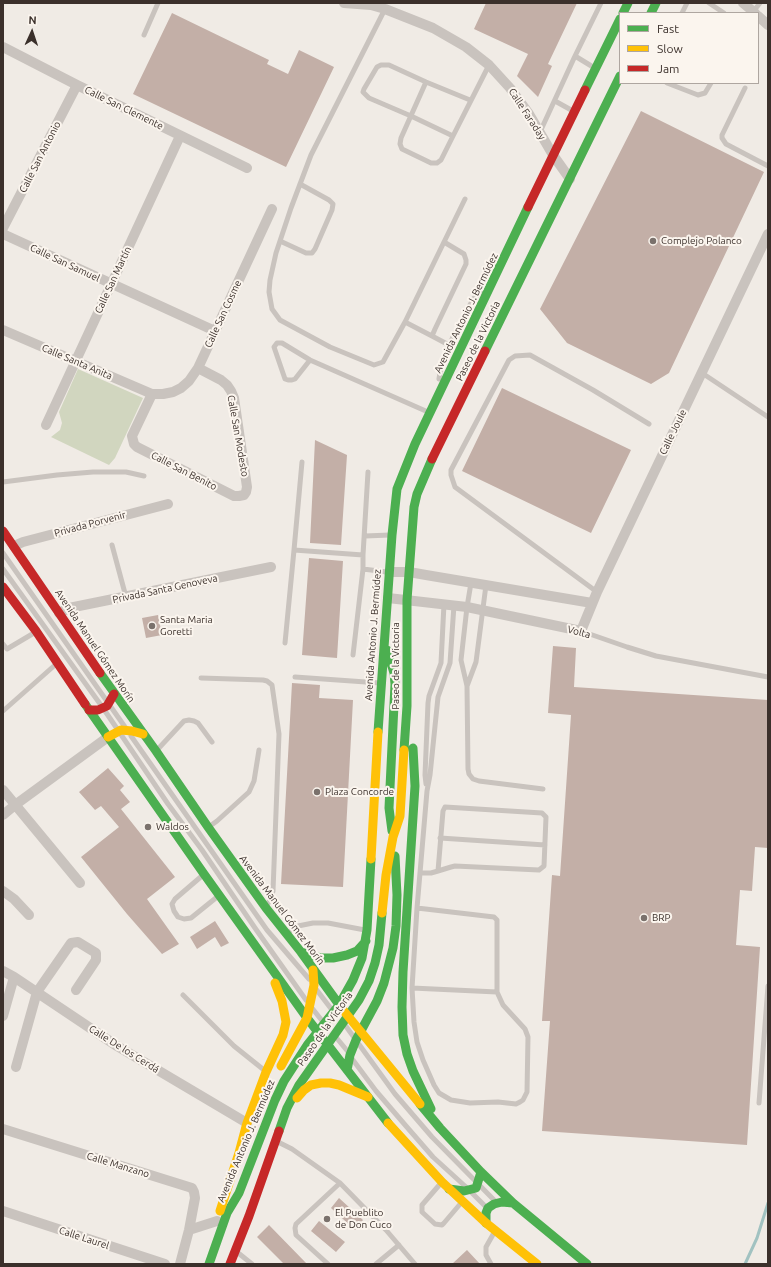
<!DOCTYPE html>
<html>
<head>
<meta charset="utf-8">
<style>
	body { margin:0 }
	#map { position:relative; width:771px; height:1267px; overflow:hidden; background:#f0ebe5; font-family:Ubuntu,sans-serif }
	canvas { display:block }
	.frame { position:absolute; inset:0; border:4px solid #3b302b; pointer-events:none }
	.legend { position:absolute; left:619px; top:12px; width:140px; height:72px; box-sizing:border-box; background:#fbf5ee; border:1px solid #aea6a0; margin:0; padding:5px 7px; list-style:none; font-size:12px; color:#3b302b }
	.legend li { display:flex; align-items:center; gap:8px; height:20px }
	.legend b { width:20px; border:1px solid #aea6a0 }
	.north { position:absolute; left:12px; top:12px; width:40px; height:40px; -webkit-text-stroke:3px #fbf5ee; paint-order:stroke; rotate:3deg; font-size:11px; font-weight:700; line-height:16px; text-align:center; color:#3b302b }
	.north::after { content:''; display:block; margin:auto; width:14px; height:18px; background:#3b302b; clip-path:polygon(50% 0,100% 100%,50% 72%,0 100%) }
</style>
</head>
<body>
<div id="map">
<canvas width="771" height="1267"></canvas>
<div class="frame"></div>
<ul class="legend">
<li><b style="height:5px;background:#4caf50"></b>Fast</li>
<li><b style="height:5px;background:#ffc107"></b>Slow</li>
<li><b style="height:5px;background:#c62828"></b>Jam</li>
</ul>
<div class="north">N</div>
</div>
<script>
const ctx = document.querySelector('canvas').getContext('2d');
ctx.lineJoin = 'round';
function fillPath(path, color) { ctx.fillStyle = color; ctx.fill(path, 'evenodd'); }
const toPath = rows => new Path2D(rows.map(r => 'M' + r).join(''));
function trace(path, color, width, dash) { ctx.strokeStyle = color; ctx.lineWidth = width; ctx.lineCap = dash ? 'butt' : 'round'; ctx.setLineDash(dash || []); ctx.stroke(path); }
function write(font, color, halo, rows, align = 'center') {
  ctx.font = font + ' Ubuntu,sans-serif'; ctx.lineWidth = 4; ctx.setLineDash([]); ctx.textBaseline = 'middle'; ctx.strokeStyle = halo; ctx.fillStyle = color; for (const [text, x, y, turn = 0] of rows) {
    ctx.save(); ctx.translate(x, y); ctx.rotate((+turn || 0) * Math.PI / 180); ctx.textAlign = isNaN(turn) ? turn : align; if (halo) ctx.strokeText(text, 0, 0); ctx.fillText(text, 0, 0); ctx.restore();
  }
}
const green = toPath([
	[78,369,143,398,115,458,109,465,51,437,60,430,62,423,59,412]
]);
const stream = toPath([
	[745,1264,757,1238,768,1203]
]);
const building = toPath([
	[486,3,577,3,548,64,552,66,538,97,517,76,528,54,474,29],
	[172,13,269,60,267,64,288,74,299,50,334,67,286,167,133,94],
	[641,111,764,172,669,373,651,384,567,343,540,309],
	[502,388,631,450,591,533,462,471],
	[315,440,347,455,341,545,310,543],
	[309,558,343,561,337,658,302,655],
	[158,615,162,635,146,638,142,618],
	[553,646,576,648,574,687,768,700,768,848,755,847,752,891,740,890,736,945,760,947,747,1145,542,1131,550,1021,542,1021,552,875,560,876,571,715,548,713],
	[292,683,320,685,319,698,353,700,343,887,281,884],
	[108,768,124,786,120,790,130,802,121,809,175,877,147,899,179,944,162,954,127,914,81,857,119,827,101,806,95,810,79,792],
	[215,921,229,943,221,947,215,937,197,949,190,937],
	[339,1198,363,1220,355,1230,331,1208],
	[319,1221,345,1242,336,1252,311,1231],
	[269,1225,307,1264,284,1264,257,1237],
	[467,1250,480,1264,452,1264]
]);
const lane = toPath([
	[709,3,724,13],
	[385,9,311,155,291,208,276,253,270,280,269,292,272,309,280,320,330,347,374,365,383,362,405,322,465,199],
	[682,13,687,3],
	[752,13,760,3],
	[144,35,158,3],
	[575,56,593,67],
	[426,82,401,138,400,144,402,149,431,163,437,163,441,160,453,136,489,65],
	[667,83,698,95,705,93,711,83],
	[745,88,722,135,722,138,726,144,768,166],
	[555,101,573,111],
	[540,132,575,56,601,3],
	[453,136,411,116,369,98,363,92,364,89,377,67,381,65,389,65,426,82,470,100],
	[280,241,306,253,312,253,315,249,332,210,333,204,329,200,300,184],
	[405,322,432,336,435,329,466,264,466,260,464,254,444,242],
	[432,336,449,345],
	[310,360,295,379,292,380,288,380,285,379,274,347,277,343,282,343,310,360,428,412],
	[702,373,768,417],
	[439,379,441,366,449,345,467,310,474,298,481,293],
	[302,462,294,550,363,555,368,472],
	[3,482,57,475,93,472,126,472,144,476],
	[365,536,390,535],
	[112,545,126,597],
	[3,553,125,727],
	[3,569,103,708,168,804,202,850,255,928,306,1000],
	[363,569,387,572],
	[471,583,467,607,461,660,467,686,468,769,469,774,473,779,479,781,543,789],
	[597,592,455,487,451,475,451,470,509,360,515,356,530,355,593,390,649,424],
	[581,631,627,647,656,656,768,677],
	[285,643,294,550],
	[3,644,7,649,34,633],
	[353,655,363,569,363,555],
	[295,677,380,683],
	[201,678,263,680,267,681,272,685,279,734,273,891,271,898,267,905],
	[467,686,476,662,486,585],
	[3,711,55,665],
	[131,736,267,930,309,979],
	[158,749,184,721,189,720,194,721,198,723,212,742],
	[426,784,425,775,428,703,429,696,441,663,444,604],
	[210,826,217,821,249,792,254,781,259,750],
	[440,838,545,845],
	[420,873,431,873,438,871,451,867,455,866,539,870,544,866,546,817,542,813,445,807,443,811,438,871],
	[203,875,175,899,172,904,174,911,178,917,184,919,191,918,217,897],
	[417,908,494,917,497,920,497,992,503,1005,525,1029,528,1037,527,1092,523,1100,520,1102,516,1104,498,1102,470,1103,451,1100,439,1093,434,1085,423,1060,417,1042,414,1022,412,988,417,908,427,791,430,775,438,697,450,663,454,605],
	[288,933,298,926,313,923,328,923,365,930],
	[412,988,497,992],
	[316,989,332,1010],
	[183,995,234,1046,264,1070],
	[312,1008,323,1022],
	[345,1025,395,1094,432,1137,495,1201],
	[335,1036,349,1053],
	[353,1060,376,1091,406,1126,433,1157,466,1187],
	[759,1103,768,986],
	[278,1142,292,1149,340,1183,386,1230,415,1264],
	[441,1183,422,1205,422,1212,435,1224,442,1225,444,1223,461,1203],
	[471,1192,487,1208],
	[237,1252,252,1264],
	[328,1264,296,1235,295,1228,296,1224,340,1183],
	[376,1264,399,1245],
	[491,1264,486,1255,486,1247,495,1231]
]);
const street = toPath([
	[344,3,371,5,385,9,433,28,466,47,489,65,510,88,529,114,553,155,570,179],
	[743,3,755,13],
	[758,16,768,25],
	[3,47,77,85,247,168],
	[3,228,77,85],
	[3,234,215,331],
	[3,330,152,394,163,394,173,392,181,388,189,381,198,368,272,209],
	[152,394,132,436,134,444,137,447,234,496,239,496,244,495,246,492,247,487,234,398,231,391,227,385,221,380,198,368],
	[46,425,180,136],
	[14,546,23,542,168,504],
	[389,572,409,572,426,575,592,603],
	[388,598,467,607,581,631,597,592,768,234],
	[59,613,69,608,271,567],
	[3,790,80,883],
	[3,815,15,805,108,737],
	[3,891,14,899,29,915],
	[3,971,14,977,117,1046,247,1123],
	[3,1016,14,977],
	[16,1067,37,992,71,943,78,942,96,953,96,960,76,990],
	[3,1129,192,1188,194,1192,195,1198,189,1230,180,1264],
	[3,1211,165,1264],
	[189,1230,217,1221]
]);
const fast = toPath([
	[623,13,628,3],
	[651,13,656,3],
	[585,90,620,19],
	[485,351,620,76],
	[387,650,394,673,395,684,389,808,392,831],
	[100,673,156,751,208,827,266,908,301,952,343,1010],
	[85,704,204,874,307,1018,388,1123],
	[378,732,392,535,397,489,415,444,528,207],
	[413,748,415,786,403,972,402,1007,403,1035,407,1054,413,1071,431,1109],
	[404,750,407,706,407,600,414,507,417,494,432,459],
	[301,952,321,958,333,958,347,955,357,951,366,941],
	[347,1070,350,1055,356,1040,377,1001,384,983,393,948,396,926,397,895,395,856],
	[420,1104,440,1128,481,1172,513,1203,587,1264],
	[279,1131,287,1108,299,1085,359,1000,369,981,375,963,379,945,382,913],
	[449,1189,464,1191,476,1188,481,1172],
	[486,1223,486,1213,488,1208,494,1204,502,1202,513,1203],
	[209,1264,227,1213,239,1193,275,1100,284,1081,308,1044,339,1005,353,980,362,958,367,930,371,859]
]);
const slow = toPath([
	[108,737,121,730,132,731,143,734],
	[371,859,378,732],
	[382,913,386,875,393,837,400,816,404,750],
	[343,1010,420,1104],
	[281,1066,307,1018,314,985,313,970],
	[297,1098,304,1090,311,1085,321,1083,330,1083,339,1085,368,1097],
	[388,1123,442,1182,486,1223,537,1264],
	[220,1211,239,1153,247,1123,266,1072,283,1035,286,1022,282,1001,275,983]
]);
const jam = toPath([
	[528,207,585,90],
	[432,459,485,351],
	[3,531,100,673],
	[3,587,36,631,85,704],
	[89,710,98,710,107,706,114,694],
	[230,1264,249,1216,279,1131]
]);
const markers = [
	[653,241,4,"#7a716c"],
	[152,626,4,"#7a716c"],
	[317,792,4,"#7a716c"],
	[148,827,4,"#7a716c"],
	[644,918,4,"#7a716c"],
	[327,1219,4,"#7a716c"]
];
const streetNames = [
	["Calle San Clemente",124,108,26],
	["Calle Faraday",527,114,57],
	["Calle San Antonio",40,157,-63],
	["Calle San Samuel",65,263,25],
	["Calle San Martín",113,280,-65],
	["Avenida Antonio J. Bermúdez",466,313,-64],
	["Calle San Cosme",223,314,-65],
	["Paseo de la Victoria",478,341,-64],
	["Calle Santa Anita",77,362,23],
	["Calle Joule",673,432,-64],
	["Calle San Modesto",238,436,80],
	["Calle San Benito",184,471,27],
	["Privada Porvenir",90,524,-15],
	["Privada Santa Genoveva",165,589,-12],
	["Volta",579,632,15],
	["Avenida Antonio J. Bermúdez",373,635,-86],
	["Avenida Manuel Gómez Morín",95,646,56],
	["Paseo de la Victoria",396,666,-90],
	["Avenida Manuel Gómez Morín",282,910,53],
	["Paseo de la Victoria",325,1029,-55],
	["Calle De los Cerdá",124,1049,32],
	["Avenida Antonio J. Bermúdez",246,1141,-67],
	["Calle Manzano",118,1165,17],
	["Calle Laurel",84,1238,18]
];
const poiNames = [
	["Complejo Polanco",661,241],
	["Santa Maria",160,620],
	["Goretti",160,632],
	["Plaza Concorde",325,792],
	["Waldos",156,827],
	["BRP",652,918],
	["El Pueblito",335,1213],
	["de Don Cuco",335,1225]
];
fillPath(green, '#d1d6bf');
trace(stream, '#a1c2c1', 3);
fillPath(building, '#c3afa7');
trace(lane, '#c9c3be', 5);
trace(street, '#c9c3be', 10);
trace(fast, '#4caf50', 9);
trace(slow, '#ffc107', 9);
trace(jam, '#c62828', 9);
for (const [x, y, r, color] of markers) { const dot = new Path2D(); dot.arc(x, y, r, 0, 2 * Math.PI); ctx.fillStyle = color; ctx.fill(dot); trace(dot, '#fbf5ee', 1.5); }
write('10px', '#3b302b', '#fbf5ee', streetNames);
write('10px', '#3b302b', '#fbf5ee', poiNames, 'left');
</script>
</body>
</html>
